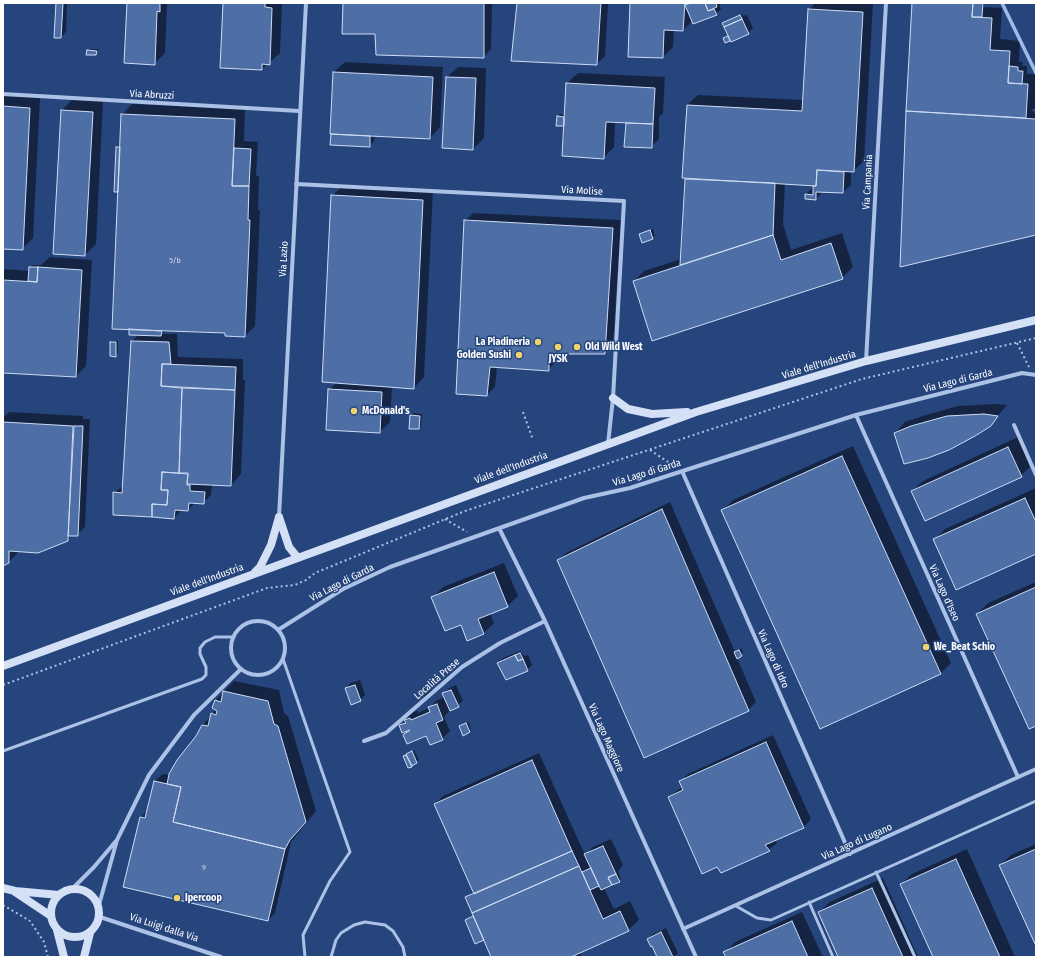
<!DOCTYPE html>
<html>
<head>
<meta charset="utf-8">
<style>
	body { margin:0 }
	#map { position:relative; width:1039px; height:960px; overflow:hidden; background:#26457d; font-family:"Fira Sans Condensed",sans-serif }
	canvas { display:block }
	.frame { position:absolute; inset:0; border:4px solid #fff; pointer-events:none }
</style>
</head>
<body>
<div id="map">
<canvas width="1039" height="960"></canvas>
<div class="frame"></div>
</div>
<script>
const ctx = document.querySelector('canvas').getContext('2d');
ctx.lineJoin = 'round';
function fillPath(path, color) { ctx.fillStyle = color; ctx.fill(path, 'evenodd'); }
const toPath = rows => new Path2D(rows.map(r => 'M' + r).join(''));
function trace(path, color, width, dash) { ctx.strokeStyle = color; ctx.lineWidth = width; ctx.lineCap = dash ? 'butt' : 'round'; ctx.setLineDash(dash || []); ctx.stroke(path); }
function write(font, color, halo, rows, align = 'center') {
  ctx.font = font + ' "Fira Sans Condensed",sans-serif'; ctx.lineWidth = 3; ctx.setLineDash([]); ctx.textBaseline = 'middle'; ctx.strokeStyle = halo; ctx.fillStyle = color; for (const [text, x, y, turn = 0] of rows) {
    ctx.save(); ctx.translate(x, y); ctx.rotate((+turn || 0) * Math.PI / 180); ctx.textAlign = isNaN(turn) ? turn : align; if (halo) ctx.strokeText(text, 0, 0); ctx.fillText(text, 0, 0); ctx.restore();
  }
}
const shadow = toPath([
	[57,3,67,3,66,32,61,37],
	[128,3,167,3,165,53,154,64],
	[224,3,282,3,280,53,262,69],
	[344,3,492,3,491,49,484,57,376,33],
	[518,3,608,3,605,56,597,64],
	[631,3,719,3,721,9,716,14,693,20,683,30,674,29,673,47,663,57],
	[815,3,873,3,864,161,853,171,851,171,851,185,843,192,823,191,816,199,806,195,814,185,785,183,783,224,791,250,842,233,853,267,842,278,634,281,644,271,681,259,687,105,698,95,804,100,809,10],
	[913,3,984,3,984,7,1002,8,1000,39,1020,41,1019,62,1023,62,1022,66,1027,66,1027,74,1036,74,1036,107,1031,111,1036,112,1036,234,907,111],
	[742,14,743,16,747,15,753,28,748,33,725,42,724,38,729,35,725,21],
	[90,49,98,49,98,52,96,54,87,51],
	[345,62,443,67,440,127,430,138,375,135,374,141,369,146,334,72],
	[458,67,486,68,484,138,473,149,443,147,447,77],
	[578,73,665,77,663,113,659,117,659,139,651,147,626,123,628,122,615,121,614,147,603,158,565,126,558,117,560,114,565,115,567,83],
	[3,96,40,98,33,238,22,249,3,248],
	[72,100,103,101,96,244,85,255,62,110],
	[132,104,245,109,244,141,258,142,256,176,259,176,258,210,260,210,255,326,245,336,226,332,166,330,162,334,177,334,178,357,243,359,243,380,245,380,241,474,231,485,212,484,211,495,203,503,196,502,188,510,182,510,174,518,114,493,124,485,132,341,139,334,119,191,115,191,117,147,121,143,122,115],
	[343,185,433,190,424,377,414,388,392,386,390,422,379,432,329,390,337,382,332,196],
	[473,213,621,220,613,345,605,353,557,353,556,362,548,370,497,367,495,387,487,395,465,221],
	[653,229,655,236,643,242,641,234],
	[50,257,92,260,86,366,76,376,3,372,3,269,30,271,32,265,41,265],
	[113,341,118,341,118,353,115,356,111,343],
	[995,404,1007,405,990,425,895,433,905,422,923,416,958,406],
	[9,412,83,416,83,419,90,419,85,527,77,535,72,535,67,540,19,551,8,563,3,565,3,418],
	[413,413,422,414,421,426,419,428,411,416],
	[1018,437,1031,466,1021,476,912,491,923,481],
	[853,446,951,663,941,673,821,728,723,510,733,500],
	[1036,488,1036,553,935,539,945,529],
	[670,502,735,652,741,648,743,653,737,658,756,702,748,710,558,560,566,553],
	[504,563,518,596,507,606,490,613,494,623,484,633,468,640,461,624,433,598,443,587],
	[1036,582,1036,725,977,614,988,603],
	[520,651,524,656,528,655,532,665,527,670,498,663,503,658],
	[360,680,365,695,360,700,346,688,351,683],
	[234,681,279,690,284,713,288,716,316,811,291,842,275,913,268,920,124,886,141,817,148,810,155,781,163,774,171,775,203,725,216,709,216,700],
	[456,685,463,701,450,710,444,717,450,731,442,739,427,735,404,735,410,729,400,726,413,712,418,711,418,713,429,708,437,700,445,697,444,693,449,688],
	[431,689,434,692,426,699,424,696],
	[468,722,471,729,469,732,460,726],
	[773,735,811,819,804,827,775,840,777,843,769,850,669,797,682,787,680,782,688,774],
	[414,750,419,760,409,767,404,756],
	[539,753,585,855,593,847,611,839,623,865,618,871,621,879,604,888,614,909,630,901,639,920,628,930,580,952,582,957,492,957,484,938,466,920,474,914,467,898,474,890,435,804,443,796],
	[1036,844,1036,944,1000,865,1011,855],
	[967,849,1015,957,934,957,901,884,912,874],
	[883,878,918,957,839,957,819,912,830,902],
	[802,912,823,957,727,957,725,953,735,942],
	[666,928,678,953,674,957,658,957,648,939,653,934]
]);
const stream = toPath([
	[1002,3,1036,73]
]);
const building = toPath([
	[56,3,63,3,61,38,54,38,56,3],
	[127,3,160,3,160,12,157,11,155,65,124,63,127,3],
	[223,3,265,3,265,7,272,8,270,65,262,64,262,70,220,68,223,3],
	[343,3,484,3,484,58,376,55,375,34,342,34,343,3],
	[517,3,601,3,597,65,511,61,517,3],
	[630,3,685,3,683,31,664,30,663,58,628,57,630,3],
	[691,3,705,3,708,11,714,9,717,15,693,24,685,5,691,3],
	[705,3,716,3,717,7,708,11,705,3],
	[912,3,973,3,972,17,992,18,990,50,1010,51,1008,83,1028,84,1026,118,906,111,912,3],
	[973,3,983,3,982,17,972,17,973,3],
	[808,9,863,12,854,172,817,170,816,186,682,178,687,105,802,111,808,9],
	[740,15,742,19,724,27,722,23,740,15],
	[742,19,749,34,731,42,724,27,742,19],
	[728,36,730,41,725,43,723,38,728,36],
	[87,50,97,51,96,55,86,55,87,50],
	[1009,66,1018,67,1018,71,1023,71,1022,84,1008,83,1009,66],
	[333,72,433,77,430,139,330,134,333,72],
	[446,77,476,78,473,150,442,148,446,77],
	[566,83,655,88,653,124,606,122,604,159,562,156,566,83],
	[3,106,30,108,23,250,3,249,3,106],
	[61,110,93,112,85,256,53,254,61,110],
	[906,111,1036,119,1036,235,900,267,906,111],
	[121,114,235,119,232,186,249,186,248,220,250,220,245,337,225,336,225,333,112,329,121,114],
	[557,116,564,117,564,126,556,126,557,116],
	[626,123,653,124,652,148,624,147,626,123],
	[331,134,370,136,370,147,330,145,331,134],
	[116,147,120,147,118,192,114,192,116,147],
	[234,148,251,149,249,186,232,186,234,148],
	[817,170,844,172,843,193,816,192,816,200,805,199,805,194,813,195,813,186,816,186,817,170],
	[685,179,775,183,773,235,680,265,685,179],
	[331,195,423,200,414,389,322,382,331,195],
	[464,220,613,228,605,354,549,354,549,371,490,367,487,396,456,394,464,220],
	[650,230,653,239,642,243,639,234,650,230],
	[773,235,781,260,831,243,843,279,652,341,633,281,773,235],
	[29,267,38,267,37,282,28,281,29,267],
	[38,267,82,270,76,377,3,373,3,280,37,282,38,267],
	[129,329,162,331,161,336,129,335,129,329],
	[131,341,169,342,171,364,162,364,161,386,182,388,179,473,162,472,161,490,168,490,167,505,152,504,152,517,113,515,113,492,122,493,131,341],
	[110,342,116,342,116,357,110,356,110,342],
	[162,364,236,367,235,390,161,386,162,364],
	[182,388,235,390,231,486,187,484,188,473,179,473,182,388],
	[328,389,382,392,380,433,326,430,328,389],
	[984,414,998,416,991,426,975,436,949,450,928,458,904,464,894,433,911,426,947,416,984,414],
	[410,415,420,416,419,429,409,429,410,415],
	[3,422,73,426,68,541,38,553,9,551,9,563,3,566,3,422],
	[74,426,83,426,78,536,68,536,74,426],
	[1008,447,1022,477,925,521,911,491,1008,447],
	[842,456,941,674,820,729,721,510,842,456],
	[162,472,188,474,187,485,190,485,190,491,205,492,204,504,189,503,188,511,175,510,174,519,152,517,152,504,167,505,168,490,161,490,162,472],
	[1025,498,1036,522,1036,554,956,590,933,539,1025,498],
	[662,509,749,711,644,758,557,560,662,509],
	[494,572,508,607,478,619,484,634,467,641,461,625,445,631,431,597,494,572],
	[1036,587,1036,726,1029,729,976,614,1036,587],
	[739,650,742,656,737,659,734,652,739,650],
	[520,653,523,659,518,661,515,655,520,653],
	[515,655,518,661,523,659,528,671,506,680,497,663,515,655],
	[355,685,361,701,351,705,345,688,355,685],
	[451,690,459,707,450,711,442,693,451,690],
	[223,691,268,701,274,724,278,726,306,822,290,840,285,849,173,822,181,787,167,784,169,774,177,760,196,736,202,725,208,726,211,713,216,715,217,711,212,708,215,700,221,702,223,691],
	[437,704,443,720,436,723,443,740,430,745,426,736,407,744,403,735,410,730,402,733,399,725,406,723,404,720,410,718,411,720,430,712,428,707,437,704],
	[466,723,470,732,463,736,459,726,466,723],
	[766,742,804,828,765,845,770,851,721,873,717,867,702,874,668,797,683,790,679,781,766,742],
	[412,751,417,763,412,766,406,754,412,751],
	[406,755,412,767,408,768,403,756,406,755],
	[532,760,572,851,474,894,434,804,532,760],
	[154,781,181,787,173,822,285,849,268,921,123,887,140,817,145,818,154,781],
	[603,846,616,874,608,878,612,885,601,890,584,854,603,846],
	[1036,849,1036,946,999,865,1036,849],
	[572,851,579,866,472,913,465,897,572,851],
	[956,859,1000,957,933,957,900,884,956,859],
	[579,866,603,919,620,911,629,931,571,957,491,957,472,913,579,866],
	[591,868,599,886,590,890,582,872,591,868],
	[616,874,620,882,612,885,608,877,616,874],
	[872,888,903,957,838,957,818,912,872,888],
	[473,916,484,940,475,944,465,920,473,916],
	[792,921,808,957,726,957,723,952,792,921],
	[661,932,673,957,657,957,652,946,651,947,647,939,661,932]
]);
const path = toPath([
	[1017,343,1029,367],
	[523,412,533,440],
	[650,450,674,466],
	[445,519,467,532],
	[3,685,267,588,295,585,306,580,315,573,465,511,862,379,1036,338],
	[3,905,30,921,44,942,48,957]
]);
const lane = toPath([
	[283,659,350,852,330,881,303,935,305,957],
	[3,751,202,679,206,675,206,667,200,654,200,648,205,642,215,637,234,637],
	[876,872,915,957],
	[809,902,833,957],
	[736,906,757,918,771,920,1036,801],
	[331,957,336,940,341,933,354,925,365,922,385,925,393,931,403,947,405,957]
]);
const street = toPath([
	[3,94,299,111],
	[296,184,624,201,613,398,608,444],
	[866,361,886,3],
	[856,415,1018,777],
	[1014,425,1036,475],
	[682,471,850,854],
	[279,517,306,3],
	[499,528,545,621,696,957],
	'231 648a27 27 0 1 1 54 0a27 27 0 1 1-54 0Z',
	[278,630,343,589,390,567,584,498,630,488,856,415,1022,373,1036,375],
	[364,741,386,733,462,667,500,643,545,621],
	[72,889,94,867,116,841],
	[99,905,117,840,149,775,194,715,241,669],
	[100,917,221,957],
	[683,929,1036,769]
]);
const secondary = toPath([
	[613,398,628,409,652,414,687,412],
	[279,517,289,547,298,558],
	[255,572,260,567,271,545,279,517],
	[3,666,696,412,866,361,1036,320],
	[3,888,15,891,59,895],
	'51 913a24 24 0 1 1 48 0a24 24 0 1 1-48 0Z',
	[15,892,51,916],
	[57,930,64,957],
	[84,957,90,933]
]);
const markers = [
	[538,342,4,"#eed370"],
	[558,347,4,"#eed370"],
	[577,347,4,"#eed370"],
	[519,355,4,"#eed370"],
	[354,411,4,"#eed370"],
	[926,647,4,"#eed370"],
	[177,898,4,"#eed370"]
];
const numberNames = [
	["5/b",175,261],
	["9",204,868]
];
const streetNames = [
	["Via Abruzzi",152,95,3],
	["Via Campania",868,182,-87],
	["Via Molise",582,191,3],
	["Via Lazio",284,259,-87],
	["Viale dell'Industria",819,365,-17],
	["Via Lago di Garda",958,381,-14],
	["Viale dell'Industria",511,468,-20],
	["Via Lago di Garda",647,473,-17],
	["Viale dell'Industria",207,580,-20],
	["Via Lago di Garda",342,583,-27],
	["Via Lago d'Iseo",944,593,66],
	["Via Lago di Idro",773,659,66],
	["Località Prese",437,679,-41],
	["Via Lago Maggiore",606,738,66],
	["Via Lago di Lugano",857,842,-24],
	["Via Luigi dalla Via",164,928,18]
];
const poiNames = [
	["La Piadineria",530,342,"right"],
	["Old Wild West",585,347],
	["Golden Sushi",511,355,"right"],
	["JYSK",558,359,"center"],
	["McDonald's",362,411],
	["We_Beat Schio",934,647],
	["Ipercoop",185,898]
];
fillPath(shadow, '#0007');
trace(stream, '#a0bbe5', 3.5);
fillPath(building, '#4e6fa6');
trace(building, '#cedcf4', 1);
trace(path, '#abc1e5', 2, [2, 3]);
trace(lane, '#abc1e5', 3);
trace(street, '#abc1e5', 4);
trace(secondary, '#d4e0f5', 8);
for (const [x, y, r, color] of markers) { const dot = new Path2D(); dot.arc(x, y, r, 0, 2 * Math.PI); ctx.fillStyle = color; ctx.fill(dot); trace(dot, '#26457d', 1.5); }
write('8px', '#d3dbe9', null, numberNames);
write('10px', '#fff', '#26457d', streetNames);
write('bold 10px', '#fff', '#26457d', poiNames, 'left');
</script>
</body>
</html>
